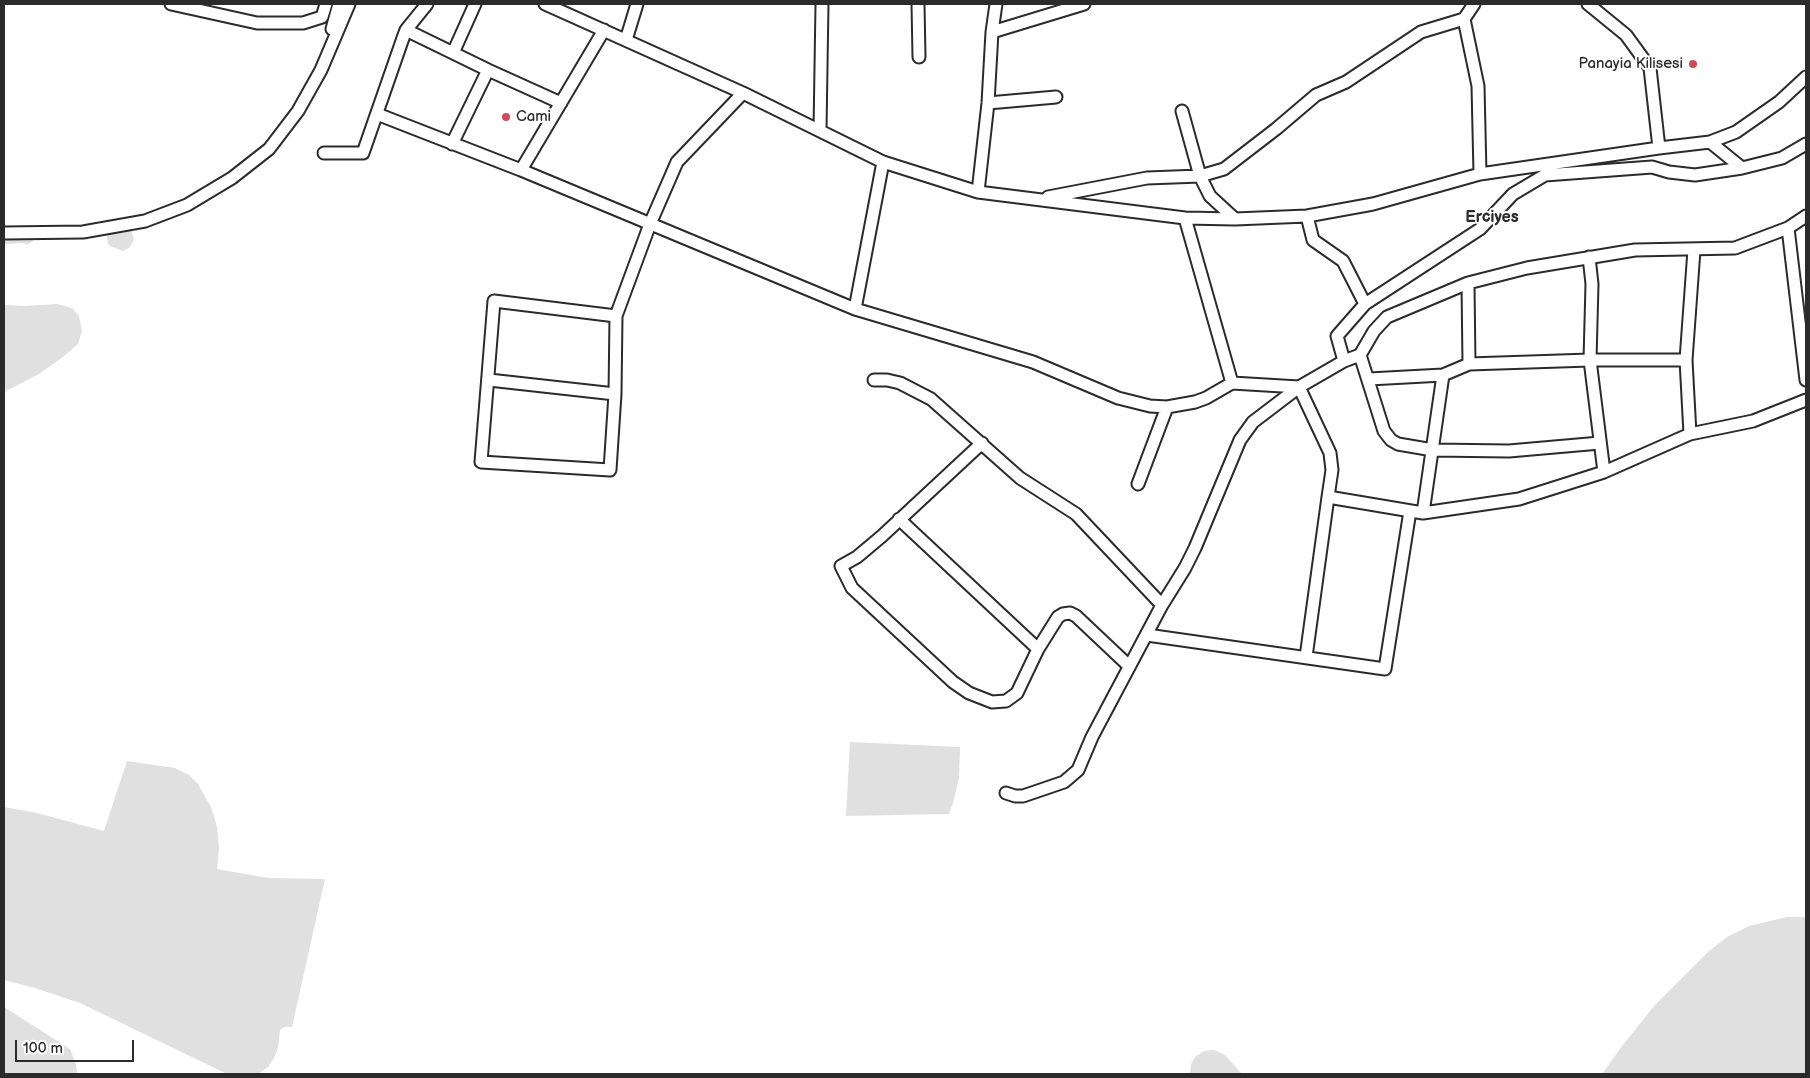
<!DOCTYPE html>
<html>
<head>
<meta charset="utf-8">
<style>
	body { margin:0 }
	#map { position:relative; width:1810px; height:1078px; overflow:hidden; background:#fff; font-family:"Balsamiq Sans",sans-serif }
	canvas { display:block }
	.frame { position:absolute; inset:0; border:5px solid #2b2b2b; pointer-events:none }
	.scale { position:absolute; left:15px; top:1040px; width:119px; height:22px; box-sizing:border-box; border:2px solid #2b2b2b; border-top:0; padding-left:6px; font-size:15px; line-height:18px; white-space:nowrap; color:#2b2b2b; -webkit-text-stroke:4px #fff; paint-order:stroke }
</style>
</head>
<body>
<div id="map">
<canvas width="1810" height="1078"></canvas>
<div class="frame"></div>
<div class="scale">100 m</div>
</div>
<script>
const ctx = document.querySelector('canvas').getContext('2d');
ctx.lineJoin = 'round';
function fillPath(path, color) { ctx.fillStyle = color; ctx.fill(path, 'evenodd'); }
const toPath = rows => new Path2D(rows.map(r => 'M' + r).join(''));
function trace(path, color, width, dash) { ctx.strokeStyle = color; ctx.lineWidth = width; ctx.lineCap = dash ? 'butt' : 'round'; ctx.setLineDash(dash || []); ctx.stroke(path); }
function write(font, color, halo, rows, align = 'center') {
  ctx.font = font + ' "Balsamiq Sans",sans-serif'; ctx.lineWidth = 4; ctx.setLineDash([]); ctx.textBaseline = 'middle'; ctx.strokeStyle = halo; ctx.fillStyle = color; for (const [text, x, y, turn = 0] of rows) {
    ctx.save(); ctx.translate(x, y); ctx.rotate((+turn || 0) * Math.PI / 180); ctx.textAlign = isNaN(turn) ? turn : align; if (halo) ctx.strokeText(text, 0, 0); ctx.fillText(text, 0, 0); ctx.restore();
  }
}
const green = toPath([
	[116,230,131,230,134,240,129,248,123,251,110,246,108,244,107,236,111,231],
	[4,232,33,236,33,241,27,245,25,243,4,244],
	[57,304,72,308,79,316,82,331,78,344,63,357,39,374,4,392,4,305,24,306],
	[850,742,960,747,959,778,953,803,949,814,846,816],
	[127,761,175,768,189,775,198,784,211,807,217,827,219,848,217,869,268,878,325,879,292,1027,284,1027,280,1030,278,1048,274,1058,268,1067,258,1074,227,1074,80,1003,35,988,4,980,4,807,37,813,104,831],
	[1787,917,1806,917,1806,1074,1602,1074,1622,1046,1655,1005,1709,951,1727,937,1749,926],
	[4,1007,70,1049,76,1064,77,1074,4,1074],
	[1214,1050,1225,1055,1242,1074,1190,1074,1191,1064,1196,1056,1204,1051]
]);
const minor = toPath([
	[171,4,257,23,303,23,322,17,326,4],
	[545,4,743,93,883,162,978,192,1185,218,1235,219,1307,216,1373,204,1480,174,1659,148,1710,142,1736,132,1779,102,1806,77],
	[918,4,919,57],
	[1588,4,1626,35,1650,68,1659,148],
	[1464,19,1478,86,1480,174],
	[332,29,339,4],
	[406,30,488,70,561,103],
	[992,32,1084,4],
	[626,40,637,4],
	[453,53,475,4],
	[988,103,1056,97],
	[1182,111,1200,176,1210,196,1235,219],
	[377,114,521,170,855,309,1033,362,1118,398,1150,406,1167,407,1195,402,1206,398,1232,383,1185,218],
	[820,130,822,4],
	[1710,142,1742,168,1782,158,1806,144],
	[452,144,488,70],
	[324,153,363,153,403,38,406,30,427,4],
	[521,170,604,30],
	[978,192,988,103,992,32,996,4],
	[1048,197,1147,178,1200,176,1224,169,1276,129,1316,95,1346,82,1421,32,1464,19,1474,4],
	[1307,216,1313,240,1343,261,1365,304],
	[1788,228,1806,380],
	[4,233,83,232,145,221,187,205,232,178,269,149,298,111,321,70,349,4],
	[1589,257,1592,284,1590,360,1604,472],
	[1468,283,1469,364],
	[855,309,883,162],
	[616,316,494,301,481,462,610,470,615,394,616,316,650,224,677,162,743,93],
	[1360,355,1384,431,1391,440,1398,444,1433,450,1509,451,1600,443],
	[1344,361,1337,336,1365,304,1480,229,1513,194,1545,175,1652,167,1669,172,1695,175,1742,168],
	[1369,379,1443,375,1469,364,1590,360,1686,360],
	[489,380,615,394],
	[874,380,887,380,900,383,931,399,1020,478,1076,514,1162,605],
	[1232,383,1299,387,1344,361,1360,355,1374,331,1387,317,1468,283,1527,268,1635,250,1735,248,1788,228,1806,216],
	[1690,434,1686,360,1694,250],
	[982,443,882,536,857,557,841,566,852,588,953,682,969,693,992,702,1006,701,1017,693,1038,649,1058,617,1063,614,1070,613,1076,616,1129,666],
	[1138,484,1167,407],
	[1423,513,1443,375],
	[899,519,1038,649],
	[1147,635,1385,669,1410,511],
	[1306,657,1328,497],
	[1006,793,1015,796,1023,796,1064,782,1078,770,1092,737,1162,605,1185,568,1195,548,1240,440,1253,422,1299,387,1330,453,1332,470,1328,497,1423,513,1519,499,1604,472,1690,434,1753,421,1806,400]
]);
const markers = [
	[1693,64,5,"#d1495b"],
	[506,117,5,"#d1495b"]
];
const poiNames = [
	["Panayia Kilisesi",1683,64],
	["Cami",516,117,"left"]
];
const neighbourhoodNames = [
	["Erciyes",1492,218]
];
fillPath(green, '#e0e0e0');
trace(minor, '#2b2b2b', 15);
trace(minor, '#fff', 11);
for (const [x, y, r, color] of markers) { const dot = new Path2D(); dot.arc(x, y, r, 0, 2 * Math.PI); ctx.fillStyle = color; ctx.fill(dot); trace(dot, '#fff', 2); }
write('15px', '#2b2b2b', '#fff', poiNames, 'right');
write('bold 16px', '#2b2b2b', '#fff', neighbourhoodNames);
</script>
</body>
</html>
